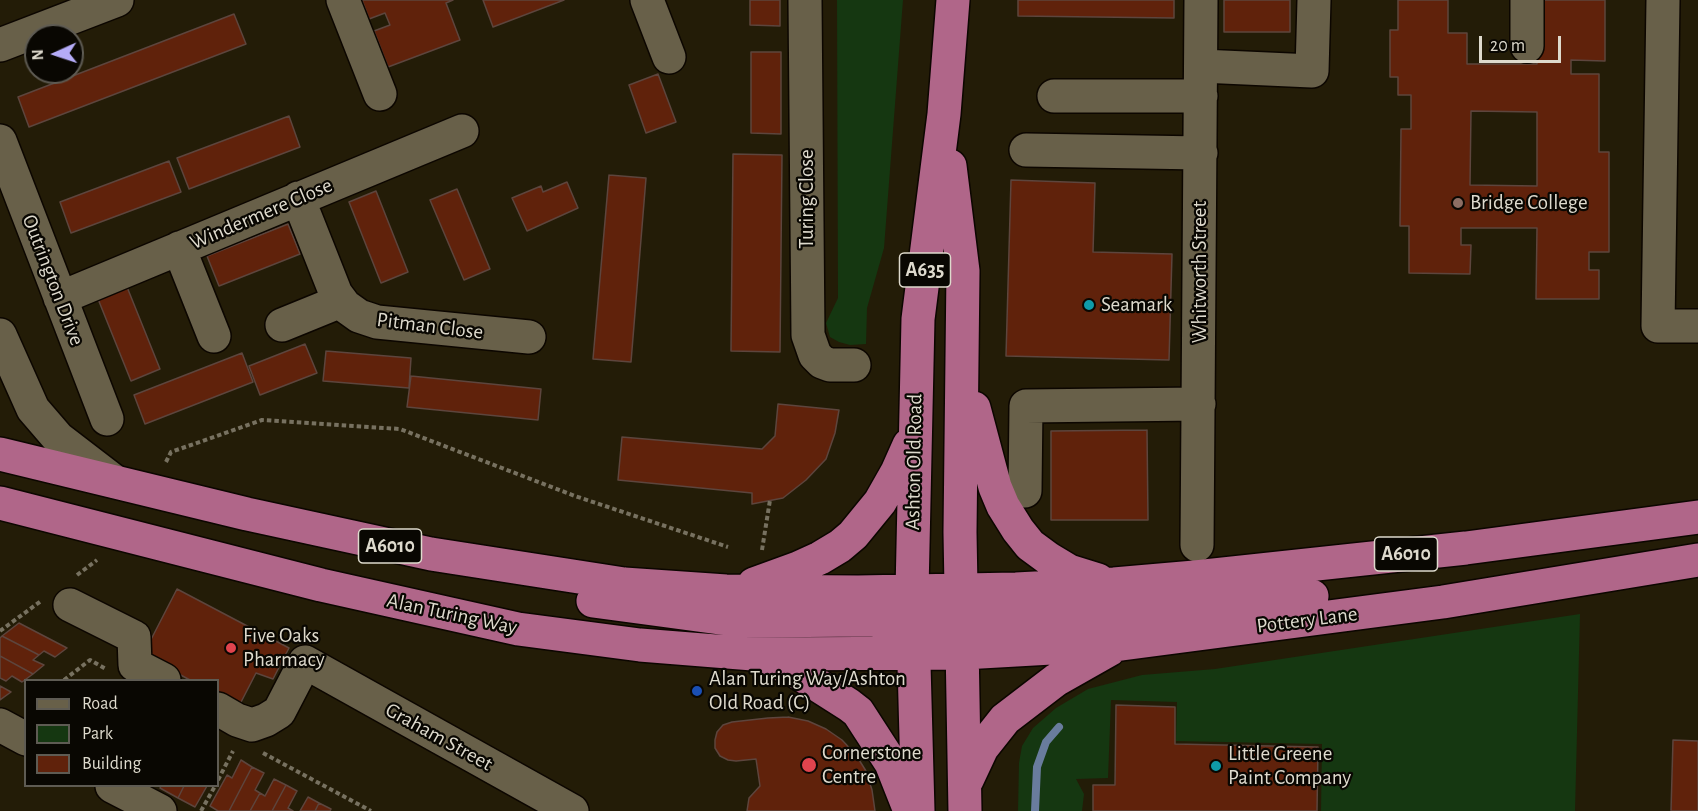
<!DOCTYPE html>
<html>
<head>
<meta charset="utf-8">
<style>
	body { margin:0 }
	#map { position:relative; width:1698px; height:811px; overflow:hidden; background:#231c07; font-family:"Alegreya Sans",sans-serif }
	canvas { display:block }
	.legend { position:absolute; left:24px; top:679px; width:195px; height:108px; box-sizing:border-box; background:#090702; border:2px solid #5e5b53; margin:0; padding:8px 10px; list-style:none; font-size:18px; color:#dedacd }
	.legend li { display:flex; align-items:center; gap:12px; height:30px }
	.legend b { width:30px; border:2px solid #5e5b53 }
	.north { position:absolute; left:24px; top:24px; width:60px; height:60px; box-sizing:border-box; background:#090702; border:2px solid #5e5b53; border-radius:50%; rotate:267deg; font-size:16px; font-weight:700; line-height:24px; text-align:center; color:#dedacd }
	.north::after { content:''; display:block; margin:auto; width:21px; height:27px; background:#b5acf8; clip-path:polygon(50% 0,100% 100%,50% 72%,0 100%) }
	.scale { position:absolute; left:1479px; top:36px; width:82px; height:27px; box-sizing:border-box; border:3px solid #dedacd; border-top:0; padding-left:8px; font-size:18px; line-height:21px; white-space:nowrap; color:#dedacd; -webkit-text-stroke:4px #090702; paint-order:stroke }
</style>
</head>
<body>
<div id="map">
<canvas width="1698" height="811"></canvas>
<ul class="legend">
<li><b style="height:8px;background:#686049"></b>Road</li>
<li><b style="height:16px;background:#153711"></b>Park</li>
<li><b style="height:16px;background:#60220b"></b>Building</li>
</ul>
<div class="north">N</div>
<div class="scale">20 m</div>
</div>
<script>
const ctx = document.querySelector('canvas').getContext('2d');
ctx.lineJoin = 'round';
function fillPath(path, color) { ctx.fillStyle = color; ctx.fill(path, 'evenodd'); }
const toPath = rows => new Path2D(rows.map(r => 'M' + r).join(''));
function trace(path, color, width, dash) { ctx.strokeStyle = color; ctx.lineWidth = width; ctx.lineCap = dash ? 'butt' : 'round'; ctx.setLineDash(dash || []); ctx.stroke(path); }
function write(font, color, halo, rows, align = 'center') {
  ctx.font = font + ' "Alegreya Sans",sans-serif'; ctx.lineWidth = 4.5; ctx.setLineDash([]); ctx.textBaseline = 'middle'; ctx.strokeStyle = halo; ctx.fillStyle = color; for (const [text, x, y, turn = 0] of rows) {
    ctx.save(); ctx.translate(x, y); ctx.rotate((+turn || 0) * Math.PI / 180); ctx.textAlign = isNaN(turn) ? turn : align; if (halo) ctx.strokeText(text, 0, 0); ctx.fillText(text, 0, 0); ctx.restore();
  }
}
const green = toPath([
	[837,0,903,0,884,248,867,308,866,344,850,345,839,342,830,337,826,323,838,298],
	[1580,614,1575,811,1321,811,1322,744,1176,741,1177,702,1111,700,1108,778,1076,779,1084,794,1082,811,1018,811,1019,763,1022,746,1033,728,1056,708,1088,689,1142,675,1215,669]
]);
const stream = toPath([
	[1035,811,1037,767,1046,742,1059,727]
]);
const building = toPath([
	[362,0,453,0,446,3,460,40,388,67,374,31,390,25,385,13,369,19,362,0],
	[483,0,564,0,493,27,483,0],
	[750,0,780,0,780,26,750,25,750,0],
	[1018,0,1174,0,1174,18,1018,16,1018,0],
	[1224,0,1290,0,1290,32,1224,32,1224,0],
	[1398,0,1448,0,1448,33,1467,33,1467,64,1537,64,1537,0,1605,0,1605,61,1571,60,1571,74,1599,74,1599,152,1609,152,1609,252,1589,252,1589,270,1599,270,1599,299,1536,299,1537,228,1461,228,1461,245,1471,245,1470,274,1409,273,1409,226,1400,226,1401,129,1411,129,1411,95,1398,95,1398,77,1390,77,1390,30,1398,30,1398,0],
	[1471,111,1537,112,1537,186,1470,185,1471,111],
	[234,14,246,44,29,127,18,97,234,14],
	[751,52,781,52,781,134,751,133,751,52],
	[658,74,676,122,646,133,629,85,658,74],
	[289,116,300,147,189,189,177,158,289,116],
	[733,154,782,155,780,352,731,351,733,154],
	[169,161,181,192,71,233,60,202,169,161],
	[609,175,646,178,631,362,593,359,609,175],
	[1011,180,1095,183,1093,252,1172,254,1169,360,1006,356,1011,180],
	[567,182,578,208,527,231,512,198,541,186,543,192,567,182],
	[457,189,490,269,464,280,430,200,457,189],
	[376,191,408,272,381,283,349,202,376,191],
	[288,224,300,254,219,286,207,256,288,224],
	[125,282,160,369,131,381,96,294,125,282],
	[305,344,317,373,260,395,249,366,305,344],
	[326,351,411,358,409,388,323,381,326,351],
	[242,353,253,382,145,424,134,395,242,353],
	[411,376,541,389,538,420,407,407,411,376],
	[778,404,839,410,835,433,826,459,806,480,783,498,752,504,752,493,618,480,622,437,762,449,775,436,778,404],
	[1147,430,1148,520,1051,520,1051,431,1147,430],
	[177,589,289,648,273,679,256,673,239,706,218,695,218,680,190,680,143,655,177,589],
	[19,623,67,648,55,657,44,651,39,655,2,636,19,623],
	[2,636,39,655,33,660,44,665,33,674,0,656,0,638,2,636],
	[0,656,33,674,22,682,12,676,6,681,0,678,0,656],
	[0,686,11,692,0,700,0,686],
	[1116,705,1175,707,1175,744,1318,747,1317,811,1093,811,1093,785,1115,785,1116,705],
	[788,717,808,721,826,729,842,740,856,755,866,771,872,790,875,811,747,811,749,798,760,786,756,759,736,761,728,760,720,756,715,748,715,740,717,732,723,725,732,722,768,718,788,717],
	[1673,740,1698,741,1698,811,1671,811,1673,740],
	[241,760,252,767,229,811,218,811,210,806,227,775,232,778,241,760],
	[252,767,264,773,255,790,260,793,250,811,229,811,252,767],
	[274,779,286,785,272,811,250,811,260,793,265,796,274,779],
	[286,785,297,791,288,808,293,811,272,811,286,785],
	[161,786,184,786,178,798,160,788,161,786],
	[184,786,207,786,195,807,178,798,184,786],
	[308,797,319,803,315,811,300,811,308,797],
	[319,803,331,809,330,811,315,811,319,803]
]);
const path = toPath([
	[166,462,171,452,262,420,400,429,575,496,728,547],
	[762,550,770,500],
	[77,575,97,560],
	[0,631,41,601],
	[64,680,90,660,106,669],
	[263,753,371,811],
	[218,780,233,751],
	[201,811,215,786]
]);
const minor = toPath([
	[343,0,380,94],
	[647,0,669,57],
	[805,0,808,335,815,355,822,362,830,365,854,365],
	[1663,0,1658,326,1698,326],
	[0,45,117,0],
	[1527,46,1527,0],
	[1201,66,1312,71,1314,0],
	[1054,96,1201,96],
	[0,141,107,419],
	[1026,150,1201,153],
	[298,198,336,294,345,306,359,316,377,322,529,337],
	[179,248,214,336],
	[60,298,462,131],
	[282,325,341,301],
	[0,335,33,409,58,438,114,481],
	[1025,491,1026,406,1199,404],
	[1197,545,1201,0],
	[70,605,134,637,135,665,164,680],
	[218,709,237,720,252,725,266,720,279,712,305,662,572,811],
	[0,725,26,739],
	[112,786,160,811]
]);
const highway = toPath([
	[950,166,963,271,960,532,965,811],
	[974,408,995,487,1003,506,1018,530,1030,545,1049,559,1069,571,1098,580],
	[0,454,247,514,431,554,624,584,726,591,858,592,1016,589,1114,584,1195,577,1466,548,1698,517],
	[0,503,321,585,518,629,640,645,753,654,963,653,1122,644,1443,602,1698,560],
	[754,584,798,568,820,558,840,546,853,535,880,502,897,472,909,445],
	[912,591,918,605,930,616,945,620,1004,622,1136,615,1312,596],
	[593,601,742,621,870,620,913,624,934,633],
	[765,658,794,670,849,705,858,712,891,763,910,811],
	[967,780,982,748,1005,719,1056,680,1109,650],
	[918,811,912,591,918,319,944,114,953,0]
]);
const markers = [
	[1458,203,6,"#8d6e63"],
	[1089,305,6,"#0f9aa8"],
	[231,648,6,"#e0444e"],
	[697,691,6,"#1a4fb4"],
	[809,765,8,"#e0444e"],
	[1216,766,6,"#0f9aa8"]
];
const shields = [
	[925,270,51],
	[390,546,63],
	[1406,554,63]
];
const shieldNames = [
	["A635",925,270],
	["A6010",390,546],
	["A6010",1406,554]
];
const streetNames = [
	["Turing Close",807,199,-90],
	["Windermere Close",261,214,-23],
	["Whitworth Street",1200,272,-90],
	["Outrington Drive",53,280,69],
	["Pitman Close",430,326,7],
	["Ashton Old Road",914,462,-89],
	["Alan Turing Way",452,614,12],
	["Pottery Lane",1307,620,-7],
	["Graham Street",439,737,29]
];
const poiNames = [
	["Bridge College",1470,203],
	["Seamark",1101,305],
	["Five Oaks",243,636],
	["Pharmacy",243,660],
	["Alan Turing Way/Ashton",709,679],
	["Old Road (C)",709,703],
	["Cornerstone",822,753],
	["Centre",822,777],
	["Little Greene",1228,754],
	["Paint Company",1228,778]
];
fillPath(green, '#153711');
trace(stream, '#697c9d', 8);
fillPath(building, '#60220b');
trace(building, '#5d453d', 1.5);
trace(minor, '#0c0600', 36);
trace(highway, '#0c0600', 36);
trace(path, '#777160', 4, [4.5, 3]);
trace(minor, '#686049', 33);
trace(highway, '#b06689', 33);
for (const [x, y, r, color] of markers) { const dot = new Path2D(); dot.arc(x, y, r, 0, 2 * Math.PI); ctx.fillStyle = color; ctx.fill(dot); trace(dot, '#090702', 2); }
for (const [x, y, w] of shields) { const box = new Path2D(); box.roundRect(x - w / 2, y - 17, w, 34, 4.5); ctx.fillStyle = '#090702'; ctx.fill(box); trace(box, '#dedacd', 1.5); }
write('bold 20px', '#dedacd', null, shieldNames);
write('21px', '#dedacd', '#090702', streetNames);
write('21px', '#dedacd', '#090702', poiNames, 'left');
</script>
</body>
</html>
